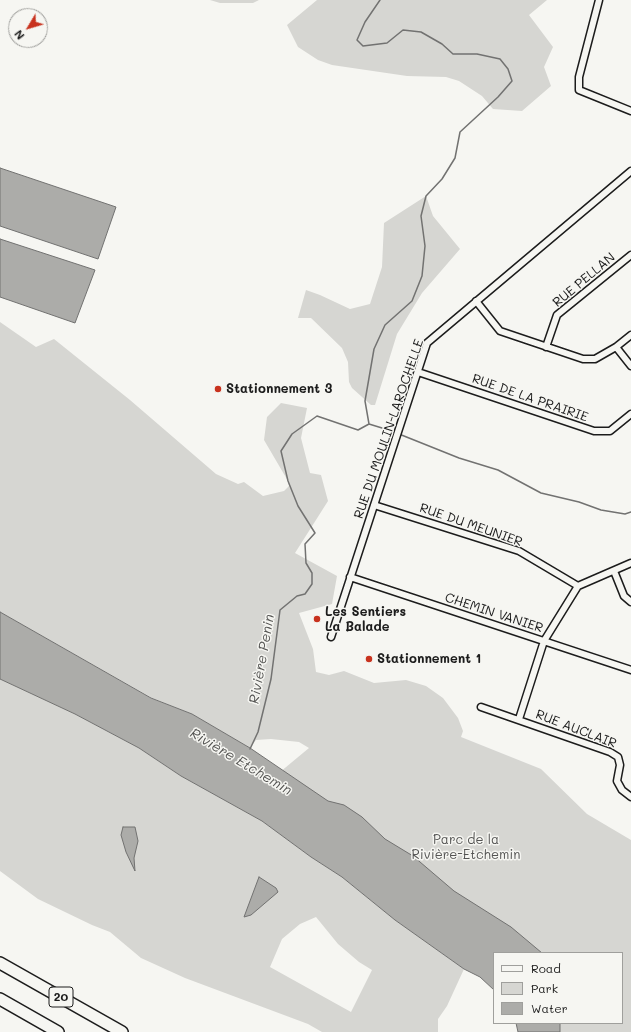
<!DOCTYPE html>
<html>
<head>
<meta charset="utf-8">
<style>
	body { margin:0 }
	#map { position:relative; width:631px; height:1032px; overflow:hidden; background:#f6f6f2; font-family:Mali,sans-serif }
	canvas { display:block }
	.legend { position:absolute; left:493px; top:952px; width:130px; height:72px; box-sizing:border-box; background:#f6f6f2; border:1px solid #9f9f9c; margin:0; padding:5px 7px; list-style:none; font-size:12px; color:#1c1c1c }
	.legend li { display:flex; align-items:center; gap:8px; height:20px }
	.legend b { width:20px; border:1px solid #9f9f9c }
	.north { position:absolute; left:8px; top:8px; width:40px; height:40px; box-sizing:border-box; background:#f6f6f2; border:1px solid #9f9f9c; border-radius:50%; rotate:232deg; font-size:11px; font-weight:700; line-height:16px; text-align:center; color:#1c1c1c }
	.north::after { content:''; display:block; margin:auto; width:14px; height:18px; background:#c8321e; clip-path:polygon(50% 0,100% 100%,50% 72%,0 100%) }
</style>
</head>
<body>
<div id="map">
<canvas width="631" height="1032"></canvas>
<ul class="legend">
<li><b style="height:5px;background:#f6f6f2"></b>Road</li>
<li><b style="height:11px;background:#d6d6d2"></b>Park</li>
<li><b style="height:11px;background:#acaca9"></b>Water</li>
</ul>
<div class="north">N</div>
</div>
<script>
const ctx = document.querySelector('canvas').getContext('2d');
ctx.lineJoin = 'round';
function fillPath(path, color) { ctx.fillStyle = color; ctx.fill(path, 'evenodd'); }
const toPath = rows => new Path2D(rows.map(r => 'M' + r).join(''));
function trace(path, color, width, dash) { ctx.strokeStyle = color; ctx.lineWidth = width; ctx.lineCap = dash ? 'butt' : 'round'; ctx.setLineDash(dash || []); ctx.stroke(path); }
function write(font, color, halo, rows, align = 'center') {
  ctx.font = font + ' Mali,sans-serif'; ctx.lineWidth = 3; ctx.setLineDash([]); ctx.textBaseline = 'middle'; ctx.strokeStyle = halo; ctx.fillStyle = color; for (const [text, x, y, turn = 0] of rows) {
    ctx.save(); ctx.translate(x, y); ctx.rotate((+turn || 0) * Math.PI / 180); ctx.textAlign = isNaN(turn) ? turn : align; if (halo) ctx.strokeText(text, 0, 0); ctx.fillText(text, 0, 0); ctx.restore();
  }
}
const green = toPath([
	[210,0,259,0,253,3,220,3],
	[317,0,547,0,529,15,553,47,544,67,551,86,522,111,493,109,482,96,459,81,446,77,407,76,332,65,318,60,298,47,287,25],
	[426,196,433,216,460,249,422,293,397,334,375,405,371,405,352,388,349,382,348,362,342,348,311,318,298,318,306,290,320,295,350,309,370,304,382,267,384,223],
	[0,322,36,347,54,339,130,400,216,474,238,484,244,482,263,496,284,491,289,486,288,481,264,440,267,417,281,403,307,408,301,438,310,473,321,475,328,501,295,553,337,576,332,604,299,613,313,649,316,672,329,675,344,671,374,683,406,680,426,686,443,698,458,718,463,731,461,737,541,769,587,814,631,840,631,1032,535,1032,531,1023,622,1023,622,953,494,953,262,787,309,748,299,742,271,739,256,740,250,748,192,714,152,698,0,612],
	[0,679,75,714,139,748,181,776,262,821,311,857,342,877,395,920,464,969,447,1006,438,1019,438,1032,322,1032,308,1024,185,978,141,958,110,932,92,925,38,899,0,871],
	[316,917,338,944,359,962,372,970,351,1012,270,967,282,939,300,924]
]);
const water = toPath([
	[0,168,116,207,98,259,0,226,0,168],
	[0,239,95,270,75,323,0,297,0,239],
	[0,612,151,698,192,714,250,748,328,801,344,805,362,817,385,839,413,856,454,891,511,927,542,953,494,953,494,990,480,977,464,969,395,920,342,877,311,857,262,821,181,776,139,748,75,714,0,679,0,612],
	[123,827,135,827,138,841,134,858,135,871,126,852,121,835,123,827],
	[259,877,276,888,278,892,251,915,244,917,259,877],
	[516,1023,560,1023,560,1032,518,1032,516,1023]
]);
const stream = toPath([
	[369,424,395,432],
	[399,434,459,458,498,470,541,493,579,502,601,510,625,514,631,512],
	[250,749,258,732,271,679,280,610,297,596,305,594,312,584,312,573,306,563,305,544,315,533,298,506,288,481,281,451,292,434,317,416,358,430,369,424,365,401,374,349,385,325,412,301,422,276,425,246,421,216,426,196,442,179,455,158,460,132,498,97,512,81,508,69,500,59,477,54,453,54,442,44,421,32,403,30,387,43,363,46,357,40,365,22,380,0]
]);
const street = toPath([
	[599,0,579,77,579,90,631,111],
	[476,301,500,331,583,359,595,359,616,347,631,335],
	[546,347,557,315,631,255],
	[616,347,631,366],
	[418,372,594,431,610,431,631,414],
	[374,505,519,551,578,586],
	[614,571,624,596,631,602],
	[350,577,631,670],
	[331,637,427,343,631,171],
	[481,707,610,752,618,757,620,765,617,781,622,790,631,797],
	[519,719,544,641,578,586,631,563]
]);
const highway = toPath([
	[0,963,122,1032],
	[0,999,58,1032]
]);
const markers = [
	[218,389,4,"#c8321e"],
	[317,619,4,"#c8321e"],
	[369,659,4,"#c8321e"]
];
const shields = [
	[61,997,24]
];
const shieldNames = [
	["20",61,997]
];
const streetNames = [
	["RUE PELLAN",584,280,-40],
	["RUE DE LA PRAIRIE",530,398,19],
	["RUE DU MOULIN-LAROCHELLE",389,429,-71],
	["RUE DU MEUNIER",471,525,19],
	["CHEMIN VANIER",494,613,18],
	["RUE AUCLAIR",576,729,21]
];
const poiNames = [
	["Stationnement 3",226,389],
	["Les Sentiers",325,612],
	["La Balade",325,627],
	["Stationnement 1",377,659]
];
const parkNames = [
	["Parc de la",466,840],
	["Rivière-Etchemin",466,855]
];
const waterNames = [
	["Rivière Penin",262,659,-80],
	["Rivière Etchemin",241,762,31]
];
fillPath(green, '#d6d6d2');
fillPath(water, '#acaca9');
trace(water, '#727271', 1);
trace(stream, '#727271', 1.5);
trace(street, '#1c1c1c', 9);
trace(highway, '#1c1c1c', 14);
trace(street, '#f6f6f2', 6);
trace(highway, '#f6f6f2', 11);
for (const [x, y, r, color] of markers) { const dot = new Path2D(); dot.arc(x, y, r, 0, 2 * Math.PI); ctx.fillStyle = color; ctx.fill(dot); trace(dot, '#f6f6f2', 1.5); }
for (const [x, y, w] of shields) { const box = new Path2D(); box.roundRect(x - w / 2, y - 10, w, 20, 3); ctx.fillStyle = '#f6f6f2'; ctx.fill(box); trace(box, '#1c1c1c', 1); }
write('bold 12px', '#1c1c1c', null, shieldNames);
write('13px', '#1c1c1c', '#f6f6f2', streetNames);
write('bold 13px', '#1c1c1c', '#f6f6f2', poiNames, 'left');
write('13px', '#545453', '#f6f6f2', parkNames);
write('italic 14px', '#565654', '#f6f6f2', waterNames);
</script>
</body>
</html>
